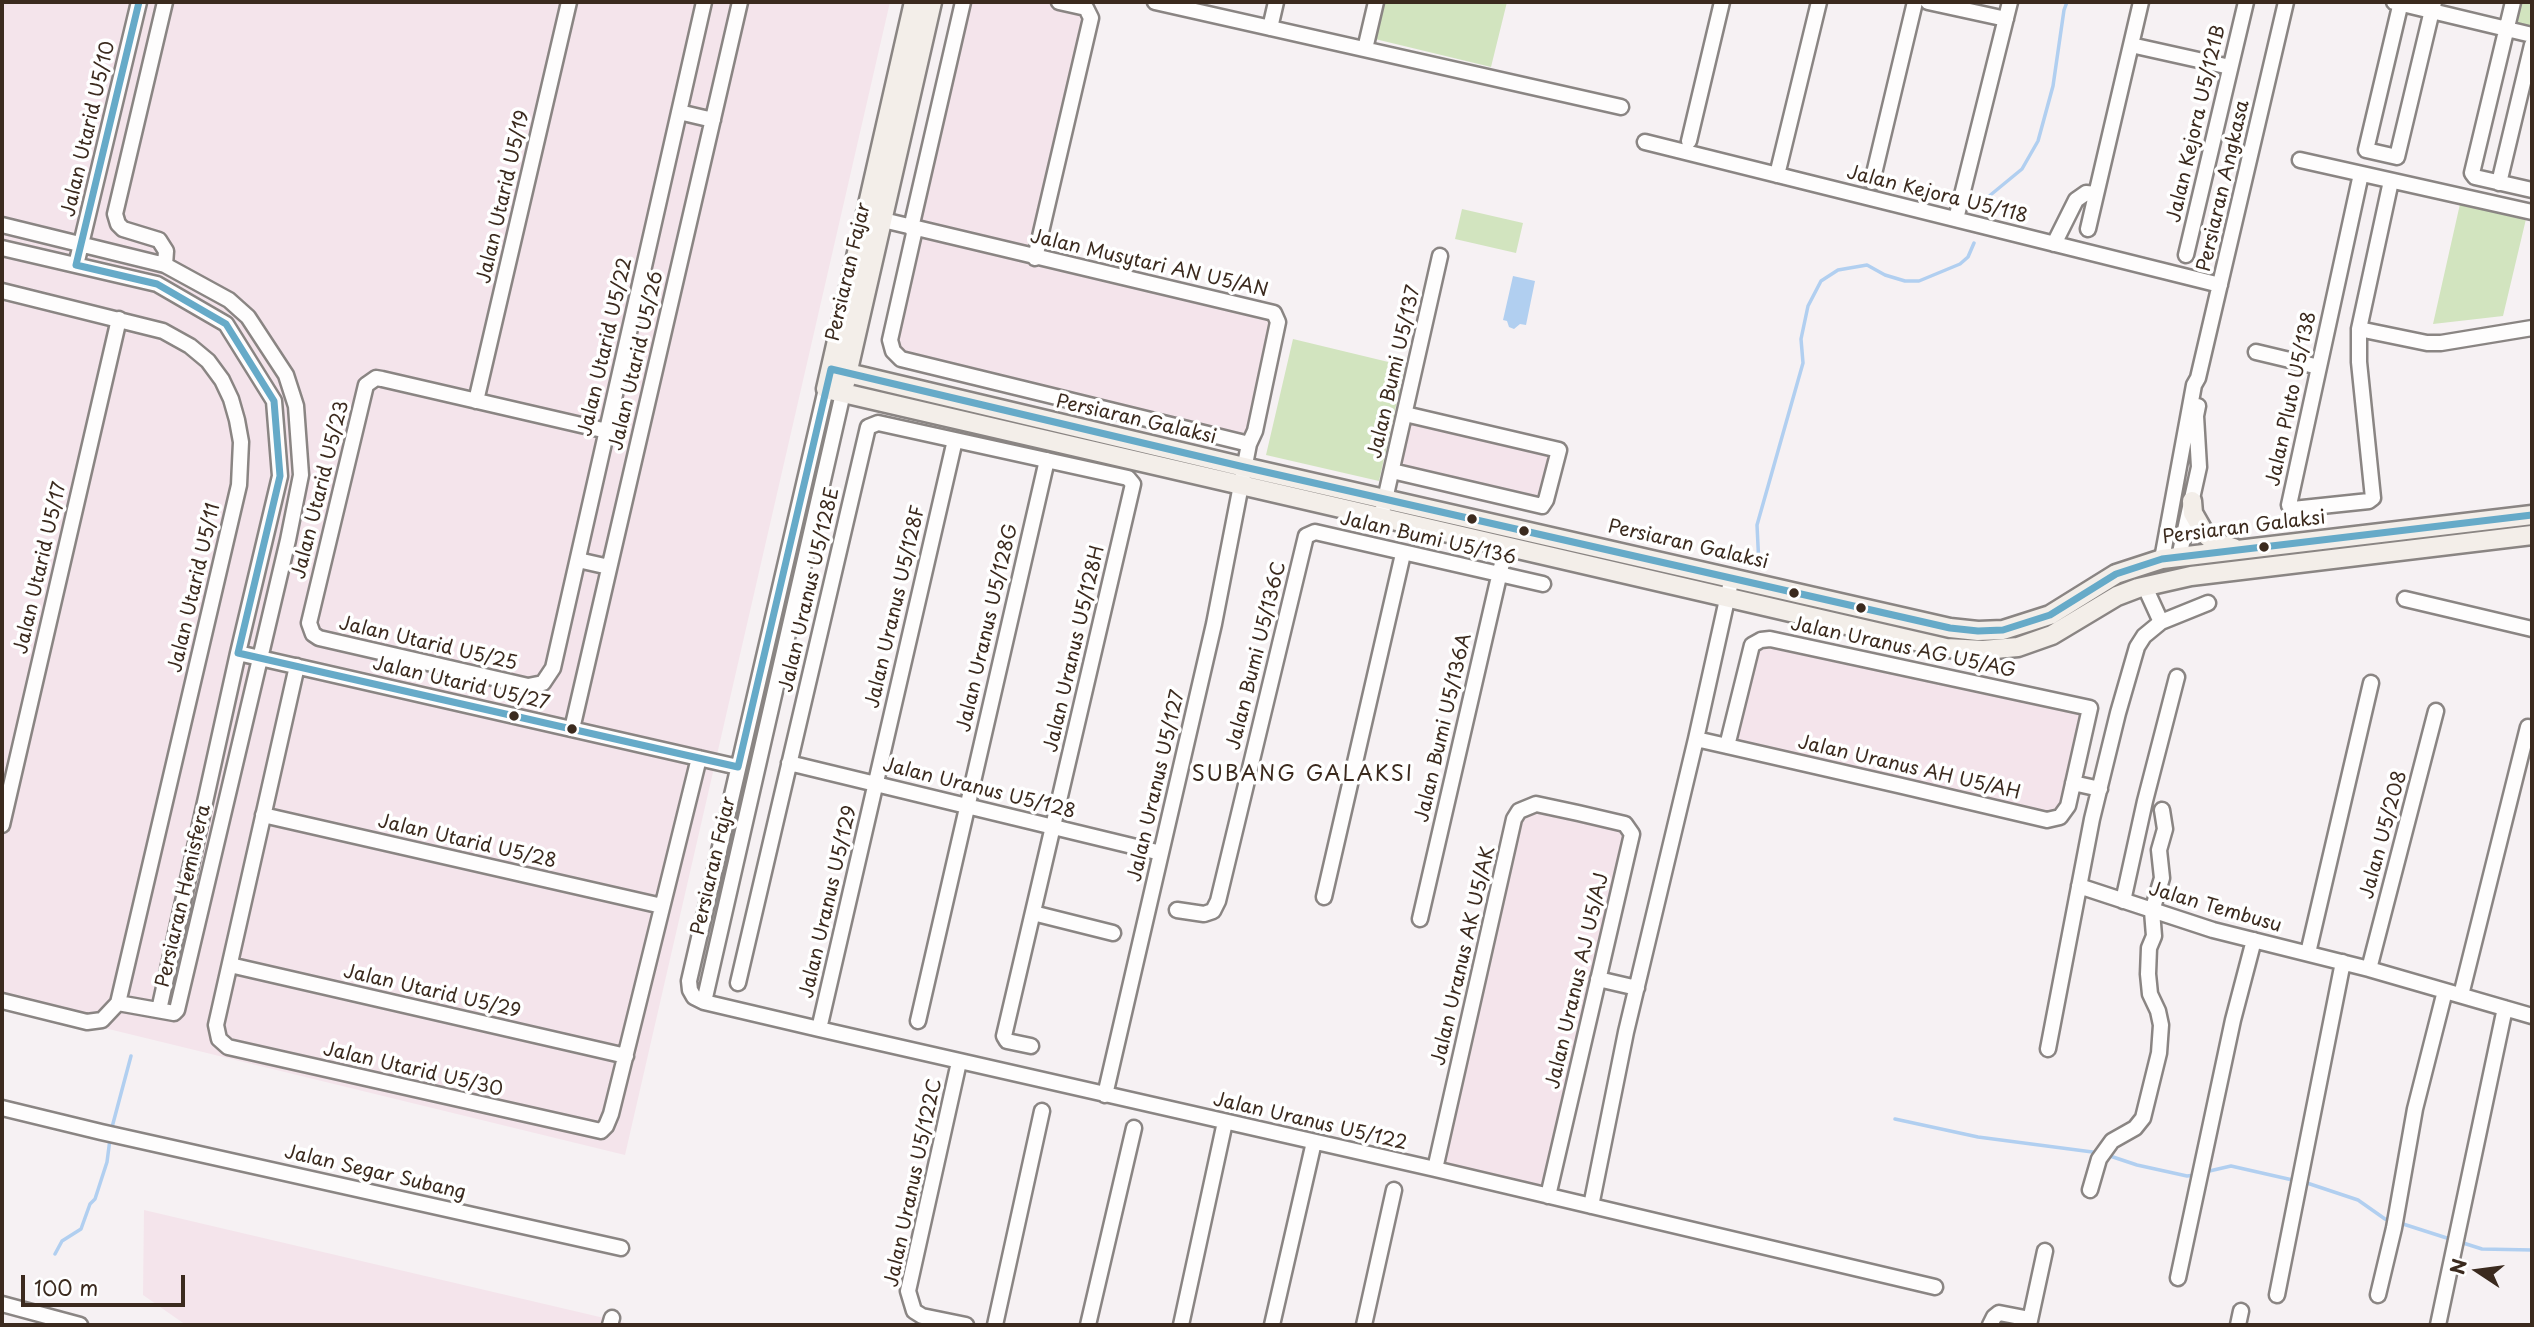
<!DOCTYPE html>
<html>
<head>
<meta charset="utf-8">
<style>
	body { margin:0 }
	#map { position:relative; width:2534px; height:1327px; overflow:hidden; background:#f6f1f3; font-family:"Playpen Sans",sans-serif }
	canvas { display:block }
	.frame { position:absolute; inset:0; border:4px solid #3b2a1e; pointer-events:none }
	.north { position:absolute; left:2443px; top:1236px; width:70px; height:70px; -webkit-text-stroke:5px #fff; paint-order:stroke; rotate:283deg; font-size:19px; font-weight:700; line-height:28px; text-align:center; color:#3b2a1e }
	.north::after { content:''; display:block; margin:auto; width:24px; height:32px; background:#3b2a1e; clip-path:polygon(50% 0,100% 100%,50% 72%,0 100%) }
	.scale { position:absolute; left:21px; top:1275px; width:164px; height:32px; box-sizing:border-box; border:4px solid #3b2a1e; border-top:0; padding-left:9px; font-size:21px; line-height:24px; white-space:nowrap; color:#3b2a1e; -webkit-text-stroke:5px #fff; paint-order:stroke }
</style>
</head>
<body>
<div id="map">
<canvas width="2534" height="1327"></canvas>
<div class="frame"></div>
<div class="north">N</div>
<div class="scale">100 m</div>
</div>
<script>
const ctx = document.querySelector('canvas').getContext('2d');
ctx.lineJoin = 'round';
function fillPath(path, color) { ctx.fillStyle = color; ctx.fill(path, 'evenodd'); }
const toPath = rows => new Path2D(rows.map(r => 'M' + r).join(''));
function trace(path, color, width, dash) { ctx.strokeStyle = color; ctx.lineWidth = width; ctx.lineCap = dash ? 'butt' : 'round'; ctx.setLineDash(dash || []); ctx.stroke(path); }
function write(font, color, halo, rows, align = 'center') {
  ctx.font = font + ' "Playpen Sans",sans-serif'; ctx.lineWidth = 7; ctx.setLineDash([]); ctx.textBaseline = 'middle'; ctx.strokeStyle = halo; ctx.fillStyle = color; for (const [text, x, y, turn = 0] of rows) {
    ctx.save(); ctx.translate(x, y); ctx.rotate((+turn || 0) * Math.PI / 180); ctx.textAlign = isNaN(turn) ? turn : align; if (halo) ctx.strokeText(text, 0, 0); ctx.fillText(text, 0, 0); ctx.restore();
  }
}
const built = toPath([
	[2,2,890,2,625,1155,2,1003],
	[971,2,1040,2,1084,11,1087,16,1030,260,1272,316,1274,324,1246,440,903,356,894,340],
	[1409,419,1554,453,1540,502,1397,468],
	[1769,644,2085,711,2064,803,2058,813,2047,816,1733,742,1756,652],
	[1535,809,1620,827,1627,836,1544,1191,1442,1165,1522,817],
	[144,1210,634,1325,186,1325,143,1295]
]);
const green = toPath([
	[1384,2,1507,2,1491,67,1375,39],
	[2522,2,2532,2,2532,32,2516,28],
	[2460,204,2526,219,2503,316,2433,324],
	[1462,209,1523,223,1516,253,1455,239],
	[1293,339,1405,366,1379,481,1266,455]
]);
const water = toPath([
	[1513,276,1535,281,1526,325,1520,324,1514,329,1509,327,1507,321,1503,320]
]);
const stream = toPath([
	[1982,207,1988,197,2022,169,2038,141,2053,86,2064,10,2067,2],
	[1759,566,1757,525,1803,363,1801,339,1808,306,1821,281,1838,270,1867,265,1885,275,1905,281,1919,281,1960,264,1968,257,1974,243],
	[1895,1119,1978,1137,2100,1153],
	[111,1131,131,1056],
	[2107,1155,2137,1165,2187,1176,2195,1175],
	[2205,1172,2231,1166,2297,1181],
	[2304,1182,2358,1200,2385,1219,2393,1221],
	[2400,1223,2453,1240],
	[2460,1242,2482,1249,2532,1250],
	[55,1254,62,1241,81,1229,90,1204,95,1199,107,1162,110,1139]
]);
const minor = toPath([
	[165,2,115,214,118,224,123,229,159,240,166,251,165,265],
	[1155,2,1621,107],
	[1928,2,2006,19],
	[2394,2,2532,35],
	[2401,2,2366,150,2397,157,2434,2],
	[2513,2,2472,173,2475,177,2532,190],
	[1270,28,1276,2],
	[2131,45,2230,67],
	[1365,49,1376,2],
	[679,112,713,120],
	[1689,141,1722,2],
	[1645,142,2220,285],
	[2300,160,2532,212],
	[2361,174,2289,505,2293,509,2369,501,2373,498,2359,362,2359,329,2391,181],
	[1777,175,1819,2],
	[1872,182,1915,2],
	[2499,183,2532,45],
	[1956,219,2010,2],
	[883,220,1274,313,1278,322,1255,431,1249,444],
	[2,225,165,265,229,300,248,317,286,375,296,406,301,475,288,540,177,1010,174,1013,118,1003,239,485,241,442,237,420,231,399,222,380,208,361,190,346,163,331,2,291],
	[911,228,963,2],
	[915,229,890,340,893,351,901,359,1249,444,1214,624,1105,1095],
	[2088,229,2141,2],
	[2054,244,2076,200,2086,193,2096,194],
	[2,248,157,284,226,324,274,401,280,476,238,653,159,1010],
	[2186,255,2246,2],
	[1035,258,1091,18,1086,8,1059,2],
	[76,265,139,2],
	[2359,329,2427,343,2441,343,2532,328],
	[2256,352,2319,367],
	[826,389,689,981,690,990,694,997,704,1002,819,1029,1435,1169,1935,1287],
	[476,401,569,2],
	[607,431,382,379,376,378,366,385,309,623,313,634,319,638,528,686,543,683,553,668,704,2],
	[1392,471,1542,506,1546,500,1559,450,1405,414],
	[1381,517,1440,256],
	[2179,557,2199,467,2196,416,2198,406],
	[2162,559,2194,385,2198,378,2286,2],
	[578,560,609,567],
	[2405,599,2532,629],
	[2161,622,2208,603],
	[238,653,738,767],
	[297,666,216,1025,219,1039,228,1047,601,1131,606,1126,611,1114,699,758],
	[572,729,740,2],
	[1696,739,1727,746,1902,786,2047,820,2060,817,2068,806,2090,708,1770,639,1761,640,1752,645,1727,746],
	[789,763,1161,853],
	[2073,783,2100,789],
	[263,815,662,906],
	[2,825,119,319],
	[2079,886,2213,930,2369,969,2532,1016],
	[1324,897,1403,554],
	[2123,901,2145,801,2177,677],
	[1177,910,1204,914,1213,911,1218,901,1306,536,1315,532,1543,584],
	[1033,913,1113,933],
	[1420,919,1506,546],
	[2308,953,2371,683],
	[230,965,626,1056],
	[2369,969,2436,711],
	[1598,979,1637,988],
	[738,983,868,427,878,423,1128,478,1133,484,1004,1036,1007,1041,1031,1046],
	[2461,995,2528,727],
	[2,1001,87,1022,102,1020,118,1003],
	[704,1002,843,393],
	[918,1021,1047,460],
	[819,1029,955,440],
	[2048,1049,2092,819,2118,713,2137,647,2144,636,2161,622,2145,587],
	[959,1062,908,1291,914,1311,922,1316,966,1325],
	[2,1108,101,1132,621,1248],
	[1435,1169,1514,819,1519,811,1536,804,1578,813,1625,824,1632,834,1548,1196],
	[2090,1190,2099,1159,2112,1141,2135,1128,2143,1118,2159,1053,2161,1025,2158,1011,2150,994,2148,974,2149,948,2154,936,2152,911,2162,878,2159,850,2165,829,2162,810],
	[1591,1206,1626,1032,1696,739,1732,577],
	[2178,1278,2233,1020,2254,940],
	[2277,1295,2343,962],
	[2378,1295,2394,1228,2415,1109,2445,991],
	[2,1304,80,1325],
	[610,1325,612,1318],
	[995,1325,1042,1111],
	[1088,1325,1134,1128],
	[1181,1325,1225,1122],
	[1272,1325,1314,1142],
	[1364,1325,1394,1190],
	[1990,1325,1994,1317,1999,1313,2030,1319],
	[2029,1325,2045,1251],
	[2238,1325,2241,1311],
	[2438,1325,2505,1008]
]);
const major = toPath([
	[914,2,826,389,1946,648,1983,650,2018,647,2052,635,2117,596,2138,588,2191,576,2532,535],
	[831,369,1244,467,1950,628,1978,631,2003,630,2050,615,2116,574,2162,559,2532,515],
	[845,383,932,2],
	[2192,501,2193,513,2205,534,2214,542,2234,548]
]);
const bus1 = toPath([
	[139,2,76,265,157,284,226,324,274,401,280,476,238,653,738,767],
	[738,767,831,369,1244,467,1950,628,1978,631,2003,630,2050,615,2116,574,2162,559,2532,515]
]);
const markers = [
	[1472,519,6,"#3b2a1e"],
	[1524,531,6,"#3b2a1e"],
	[2264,547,6,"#3b2a1e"],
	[1794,593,6,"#3b2a1e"],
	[1861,608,6,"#3b2a1e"],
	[514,716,6,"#3b2a1e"],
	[572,729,6,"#3b2a1e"]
];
const streetNames = [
	["Jalan Kejora U5/121B",2197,124,-77],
	["Jalan Utarid U5/10",89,129,-77],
	["Persiaran Angkasa",2224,186,-77],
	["Jalan Kejora U5/118",1937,195,14],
	["Jalan Utarid U5/19",504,197,-77],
	["Jalan Musytari AN U5/AN",1149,264,13],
	["Persiaran Fajar",849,272,-77],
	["Jalan Utarid U5/22",606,347,-77],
	["Jalan Utarid U5/26",637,361,-77],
	["Jalan Bumi U5/137",1395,372,-77],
	["Jalan Pluto U5/138",2292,399,-78],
	["Persiaran Galaksi",1136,420,13],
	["Jalan Utarid U5/23",321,490,-76],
	["Persiaran Galaksi",2244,528,-7],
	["Jalan Bumi U5/136",1428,539,13],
	["Persiaran Galaksi",1688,545,13],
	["Jalan Utarid U5/17",41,568,-77],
	["Jalan Utarid U5/11",195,588,-77],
	["Jalan Uranus U5/128E",810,590,-77],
	["Jalan Uranus U5/128F",896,607,-77],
	["Jalan Uranus U5/128G",988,628,-77],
	["Jalan Utarid U5/25",428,644,13],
	["Jalan Uranus AG U5/AG",1903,648,12],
	["Jalan Uranus U5/128H",1075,649,-77],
	["Jalan Bumi U5/136C",1257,656,-76],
	["Jalan Utarid U5/27",461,684,13],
	["Jalan Bumi U5/136A",1444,728,-77],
	["Jalan Uranus AH U5/AH",1909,768,13],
	["Jalan Uranus U5/127",1157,786,-77],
	["Jalan Uranus U5/128",979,789,14],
	["Jalan U5/208",2384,835,-75],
	["Jalan Utarid U5/28",467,842,13],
	["Persiaran Fajar",714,866,-77],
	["Persiaran Hemisfera",184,896,-77],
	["Jalan Uranus U5/129",829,902,-77],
	["Jalan Tembusu",2215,908,16],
	["Jalan Uranus AK U5/AK",1464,956,-77],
	["Jalan Uranus AJ U5/AJ",1578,981,-77],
	["Jalan Utarid U5/29",432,992,13],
	["Jalan Utarid U5/30",413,1070,13],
	["Jalan Uranus U5/122",1310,1122,13],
	["Jalan Segar Subang",375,1173,13],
	["Jalan Uranus U5/122C",914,1183,-78]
];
const neighbourhoodNames = [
	["SUBANG GALAKSI",1303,775]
];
fillPath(built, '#f4e4eb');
fillPath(green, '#d2e4bf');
fillPath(water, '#b1cff0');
trace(stream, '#b1cff0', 3.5);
trace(minor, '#8a8583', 19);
trace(major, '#8a8583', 23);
trace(minor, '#fefdfd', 14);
trace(major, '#f3eee9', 18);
trace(bus1, '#66aac8', 7);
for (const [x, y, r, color] of markers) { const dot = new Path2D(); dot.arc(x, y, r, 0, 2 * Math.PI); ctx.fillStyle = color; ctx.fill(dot); trace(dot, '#fff', 2.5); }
write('19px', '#3b2a1e', '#fff', streetNames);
ctx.letterSpacing = '2px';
write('21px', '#3b2a1e', '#fff', neighbourhoodNames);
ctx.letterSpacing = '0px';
</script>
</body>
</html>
